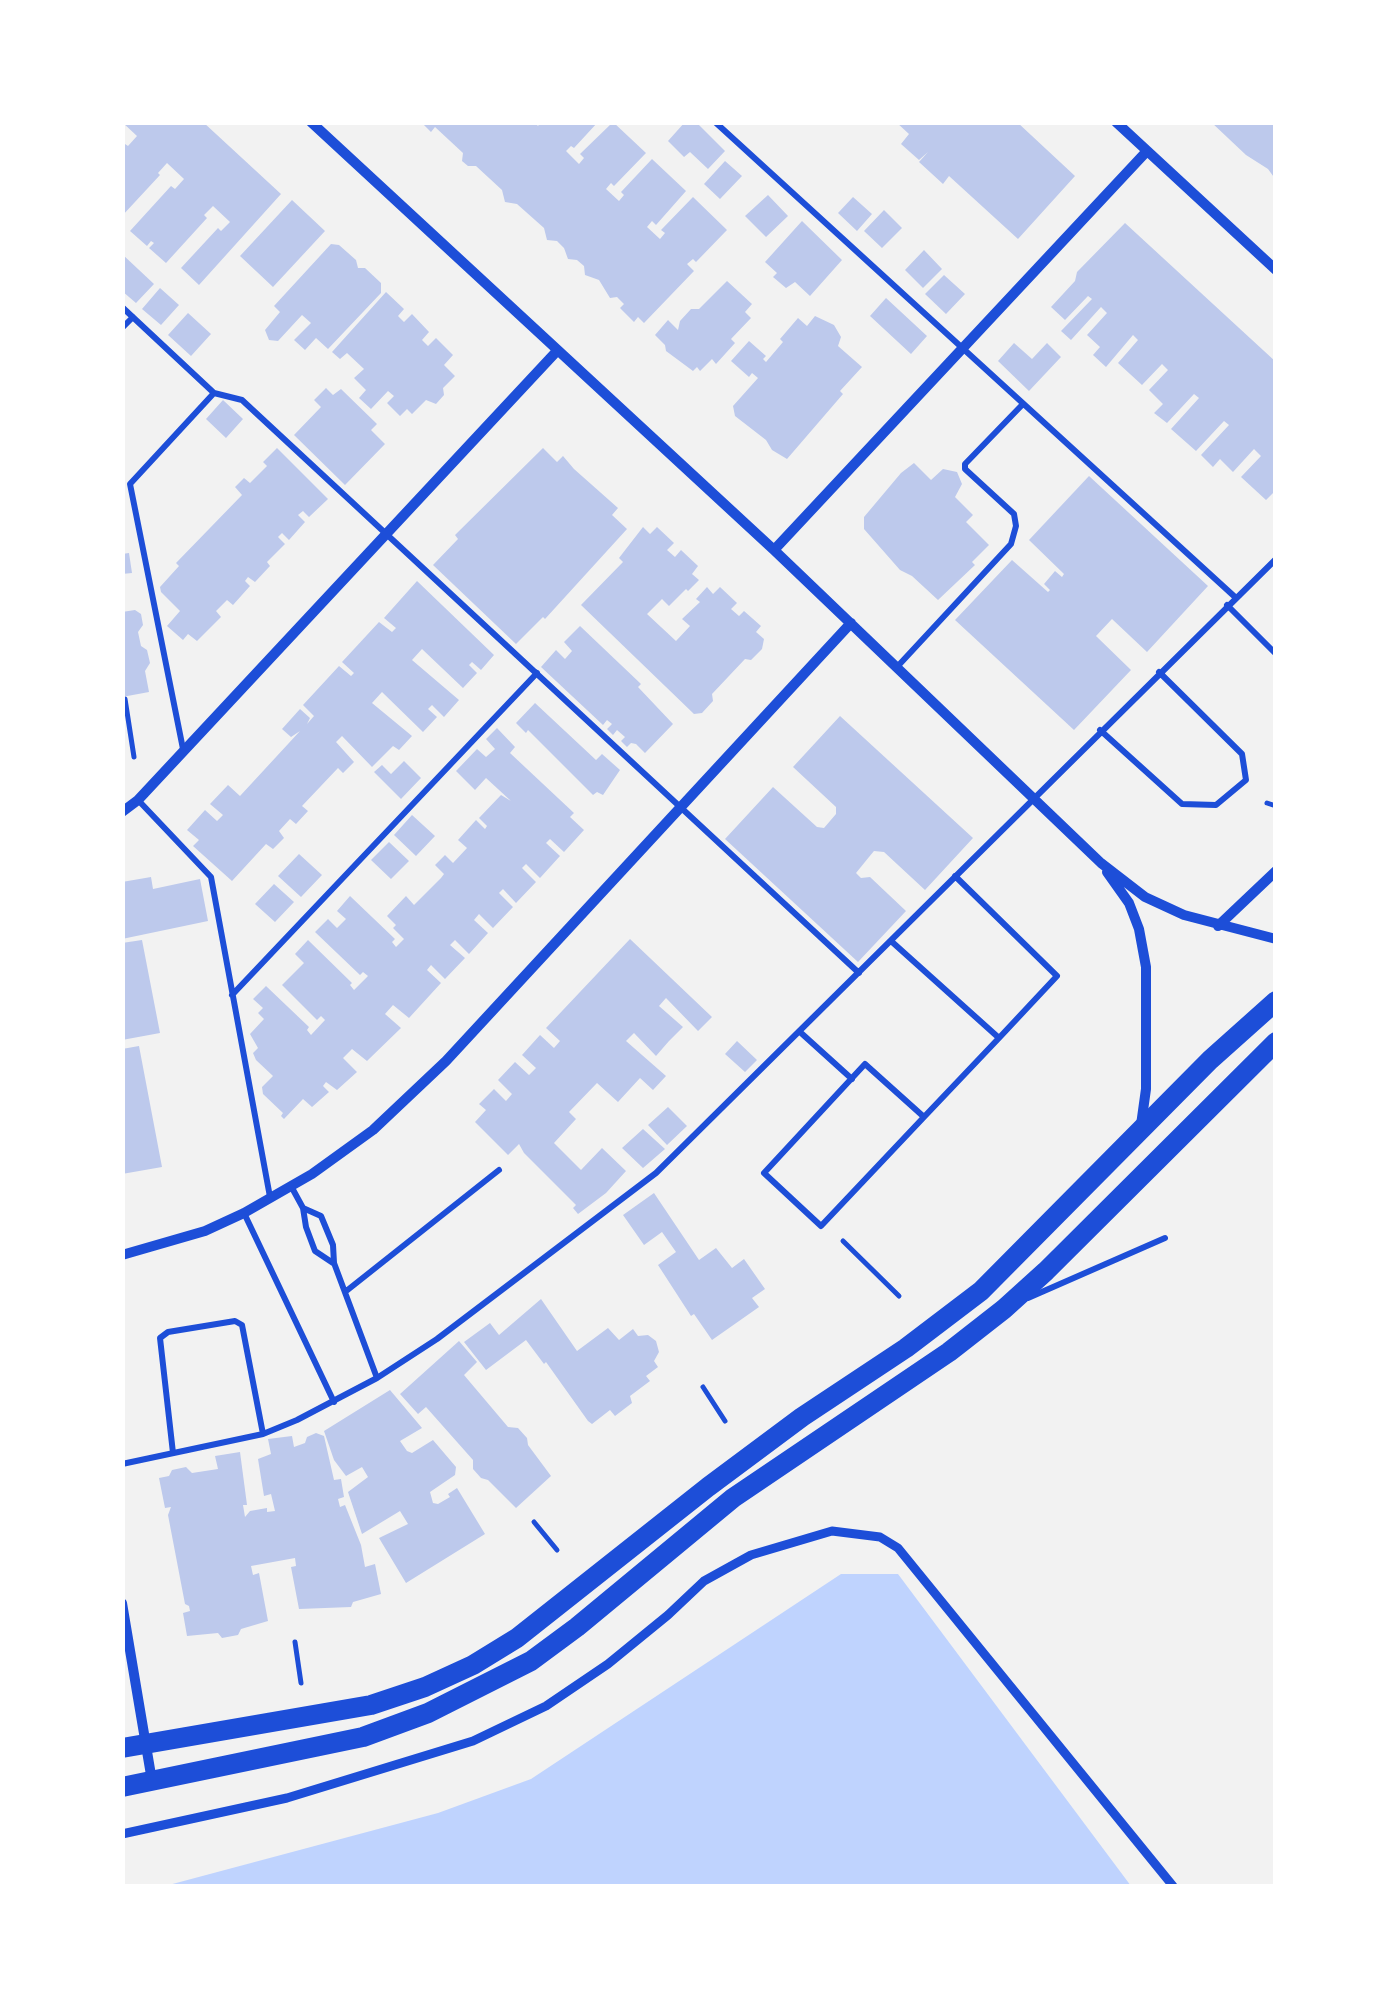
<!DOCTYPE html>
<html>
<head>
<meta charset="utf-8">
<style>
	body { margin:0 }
	#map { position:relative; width:1398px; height:2009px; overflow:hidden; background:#f2f2f2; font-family:Figtree,sans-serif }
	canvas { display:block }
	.frame { position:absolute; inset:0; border:125px solid #fff; pointer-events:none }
</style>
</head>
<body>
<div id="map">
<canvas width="1398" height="2009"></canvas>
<div class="frame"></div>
</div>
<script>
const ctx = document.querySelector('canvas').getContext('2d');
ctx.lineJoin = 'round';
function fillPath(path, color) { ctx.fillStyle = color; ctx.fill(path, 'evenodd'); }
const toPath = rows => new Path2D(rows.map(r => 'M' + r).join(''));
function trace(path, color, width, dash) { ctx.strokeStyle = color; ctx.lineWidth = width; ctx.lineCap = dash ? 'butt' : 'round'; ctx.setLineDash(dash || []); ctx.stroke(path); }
const water = toPath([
	[841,1574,898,1574,1131,1886,165,1886,438,1813,531,1779]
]);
const building = toPath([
	[122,122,203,122,281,194,199,285,181,268,218,228,221,231,230,222,213,206,204,215,207,218,166,263,149,248,154,243,151,241,147,246,130,231,171,186,175,189,184,179,167,163,158,173,160,175,122,216,122,142,128,146,137,136],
	[421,122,534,122,538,126,541,122,598,122,574,148,571,146,566,151,579,164,584,158,580,154,613,122,646,153,614,186,611,183,606,189,619,201,624,195,621,192,652,159,686,191,656,225,652,221,647,227,660,239,665,233,661,230,693,197,727,230,696,262,693,259,687,264,694,271,644,323,638,317,634,322,620,308,624,304,617,297,610,298,599,280,585,275,584,266,577,260,568,259,564,248,557,241,547,240,544,228,517,204,505,202,502,190,476,166,468,166,462,161,463,153,435,127,431,132],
	[685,122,696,122,725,151,708,169,690,152,684,157,668,141],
	[896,122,1017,122,1075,176,1018,239,949,176,943,184,919,162,928,152,919,160,901,144,909,134],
	[1211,122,1276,122,1276,180,1268,169,1246,155],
	[725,161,742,176,720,199,704,184],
	[768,195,788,216,766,237,745,216],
	[853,197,872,214,857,231,838,213],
	[292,200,325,231,273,287,240,256],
	[884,210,902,228,882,248,864,231],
	[802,221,842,260,810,296,795,282,786,288,773,277,777,273,765,262],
	[1125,223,1276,362,1276,490,1266,500,1241,477,1261,456,1254,449,1233,472,1220,459,1213,467,1201,455,1229,425,1224,421,1196,451,1171,429,1199,398,1194,394,1167,423,1154,413,1163,404,1149,390,1168,370,1162,364,1142,385,1118,363,1138,340,1133,335,1106,367,1093,355,1100,347,1087,335,1107,313,1101,307,1071,340,1061,331,1092,299,1088,296,1065,320,1051,307,1075,281,1077,272],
	[331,244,339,245,356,260,358,268,365,268,381,283,381,293,328,349,316,338,305,350,294,340,311,323,302,315,278,341,269,340,265,330,280,312,274,306],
	[924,250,942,269,923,288,905,270],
	[122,254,154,284,136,303,122,291],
	[944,275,965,294,946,314,925,294],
	[727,281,752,304,745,312,751,318,731,339,735,343,716,364,712,359,700,371,697,367,693,371,666,351,665,345,655,335,668,320,678,330,680,321,691,309,699,309],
	[160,288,179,305,161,325,142,309],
	[386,292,404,309,398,316,404,322,412,314,429,332,422,340,428,346,436,338,453,355,444,365,455,376,443,388,444,395,436,404,426,400,412,414,407,409,400,416,387,403,394,396,388,391,371,409,359,398,366,390,354,378,364,369,347,353,340,359,332,352],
	[886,298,927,336,911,354,870,316],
	[188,313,211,334,191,356,168,335],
	[815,316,834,325,841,337,838,346,862,367,840,391,843,394,787,459,772,450,766,440,735,416,733,406,758,378,752,373,749,377,731,361,749,341,766,356,763,359,766,362,783,342,780,339,798,318,807,326],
	[1014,343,1032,359,1047,343,1061,357,1029,391,998,361],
	[326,388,333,395,341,389,377,424,371,430,385,444,345,485,294,435,321,407,314,400],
	[223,400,243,419,226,438,206,419],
	[277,448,328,499,309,517,303,511,298,515,305,522,289,540,282,533,278,537,285,544,267,562,270,566,255,582,248,577,245,581,250,586,233,605,227,600,216,611,221,617,197,641,188,634,183,640,167,626,180,611,161,592,160,587,179,566,176,563,242,495,235,487,244,478,250,483,267,466,263,462],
	[543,448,557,462,563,456,574,469,618,508,612,515,627,529,545,619,543,617,516,644,433,565,458,539,455,535],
	[914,463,931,480,943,469,957,472,962,484,955,497,973,515,966,522,989,545,972,562,975,565,938,600,912,576,900,570,864,529,864,517,901,473],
	[1089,476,1208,586,1147,652,1112,619,1096,636,1131,670,1074,730,955,620,1012,560,1048,592,1050,590,1044,584,1055,571,1062,577,1064,574,1029,540],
	[643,527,650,534,657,527,674,543,667,550,675,557,681,550,698,566,692,574,699,580,688,591,686,589,669,606,662,599,647,614,676,641,690,626,682,619,700,602,696,599,707,587,713,594,720,587,737,603,731,609,739,616,744,611,761,626,756,632,764,639,762,649,751,660,745,659,712,694,713,701,702,713,694,714,581,605,623,562,619,558],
	[129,553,132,573,122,574,122,554],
	[417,581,494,655,481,670,472,662,469,665,477,673,463,688,422,649,412,660,459,700,444,717,432,705,428,709,437,717,423,732,382,692,372,703,412,736,399,750,393,746,372,767,342,736,336,742,354,762,343,773,338,768,302,806,308,811,296,824,290,819,279,831,284,838,273,849,266,844,232,881,193,846,199,840,187,830,205,810,217,821,223,815,210,804,228,785,240,796,300,731,291,737,282,729,300,709,310,718,307,724,314,716,303,705,339,666,351,676,354,673,342,662,379,622,392,632,396,628,384,618],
	[135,610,141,614,143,625,138,632,141,646,147,650,150,663,145,671,149,692,122,697,122,612],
	[580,626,641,684,638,687,673,724,645,753,636,744,631,743,627,747,621,741,625,737,617,730,613,735,607,729,612,724,607,720,603,725,541,667,556,650,565,659,572,651,564,642],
	[535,703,596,760,602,754,620,770,603,795,597,792,593,795,528,730,526,733,516,723],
	[840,716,973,838,925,890,884,852,874,851,869,857,856,873,861,878,870,877,906,911,858,962,725,839,773,787,817,827,824,828,836,814,836,807,793,767],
	[497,728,515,747,510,753,574,813,570,817,584,830,564,852,550,839,546,843,560,856,540,878,526,864,522,868,536,882,516,903,503,889,499,893,513,907,493,928,479,914,474,920,488,933,469,954,455,940,450,945,465,958,445,979,431,965,427,970,441,983,409,1018,393,1005,385,1014,401,1028,367,1061,352,1049,343,1058,357,1072,337,1090,326,1082,323,1086,329,1092,312,1107,303,1099,284,1119,281,1116,283,1113,263,1094,262,1087,273,1076,256,1060,253,1053,258,1048,250,1034,264,1019,258,1013,263,1008,253,999,266,986,309,1027,307,1030,311,1035,325,1020,321,1016,317,1020,282,985,304,963,295,954,308,940,352,983,350,985,354,990,368,976,363,972,360,975,315,932,328,919,337,928,346,919,337,911,350,896,395,939,392,942,396,947,404,939,393,928,396,925,387,916,406,896,414,905,441,878,444,874,435,865,445,855,453,863,467,848,458,840,476,820,485,829,487,826,479,818,501,795,511,801,486,778,475,790,456,771,477,749,486,757,495,749,486,739],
	[404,761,421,778,401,799,374,772,382,765,391,774],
	[412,815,435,836,416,856,394,835],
	[389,842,409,861,391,879,371,860],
	[299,854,322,875,301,897,278,876],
	[151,877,153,889,200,879,208,921,122,939,122,882],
	[274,884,294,902,275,922,255,904],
	[630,939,712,1017,698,1031,666,998,659,1006,683,1027,669,1041,656,1056,634,1033,626,1041,666,1076,653,1090,640,1078,618,1102,597,1083,569,1112,576,1119,554,1143,581,1170,602,1148,626,1171,606,1193,578,1214,573,1208,576,1205,524,1153,519,1144,508,1155,475,1122,486,1110,479,1104,494,1089,506,1101,512,1094,498,1080,515,1062,529,1075,536,1068,522,1055,540,1035,554,1048,560,1041,546,1028],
	[142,940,160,1033,122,1040,122,943],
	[737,1041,757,1060,745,1072,725,1054],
	[139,1046,162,1167,122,1174,122,1049],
	[668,1107,687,1126,667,1145,648,1125],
	[643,1129,665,1149,643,1168,622,1148],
	[654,1193,699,1260,716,1248,732,1268,744,1259,765,1289,752,1298,759,1307,712,1340,694,1314,691,1316,658,1265,676,1252,662,1232,644,1245,623,1215],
	[541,1299,577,1351,608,1328,619,1340,633,1329,638,1336,648,1335,656,1341,659,1352,654,1361,658,1367,646,1376,650,1381,630,1396,632,1403,615,1416,610,1410,592,1424,588,1421,546,1362,544,1364,526,1340,486,1370,464,1342,490,1323,499,1335],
	[459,1341,477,1362,464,1375,508,1427,518,1428,527,1438,528,1445,551,1476,516,1508,488,1480,481,1478,473,1469,473,1460,426,1407,418,1414,400,1394],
	[390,1390,422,1428,400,1441,407,1451,412,1453,433,1440,456,1467,455,1475,430,1492,433,1503,438,1504,450,1497,448,1494,457,1488,485,1534,406,1583,379,1538,408,1524,400,1511,362,1534,348,1492,368,1477,362,1467,346,1476,334,1460,324,1431],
	[316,1433,324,1436,334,1480,341,1479,344,1497,338,1499,340,1507,345,1505,361,1545,365,1567,375,1564,381,1594,353,1602,351,1607,299,1609,291,1567,296,1566,295,1558,251,1566,253,1575,259,1573,268,1621,241,1629,238,1635,222,1638,218,1633,187,1636,183,1613,190,1611,189,1606,185,1604,168,1515,171,1507,165,1508,159,1478,169,1476,172,1470,186,1467,192,1473,218,1469,215,1456,240,1452,247,1505,243,1505,245,1517,250,1511,267,1508,267,1512,275,1511,271,1494,264,1496,258,1459,271,1454,268,1439,292,1436,294,1447,305,1443,307,1437]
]);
const path = toPath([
	[125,699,134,757],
	[1267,803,1276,806],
	[843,1241,899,1296],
	[703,1387,725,1421],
	[534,1522,557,1550],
	[295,1642,301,1683]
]);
const service = toPath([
	[715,122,1235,597],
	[122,307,214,393,242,400,859,973],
	[122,328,133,317],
	[1227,605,1276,654],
	[897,667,1011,544,1016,526,1014,514,965,469,965,464,1022,405],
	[1100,730,1182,804,1216,805,1246,780,1242,754,1159,672],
	[183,749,130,484,214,393],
	[138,800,211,877,270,1197],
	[891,941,999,1038],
	[232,995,537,673],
	[800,1032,852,1079],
	[924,1117,865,1064,764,1173,821,1226,924,1117,999,1038,1057,976,955,876],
	[291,1186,303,1208,306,1227,315,1251,333,1263],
	[303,1208,321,1216,333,1245,334,1263,377,1378],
	[244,1213,334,1402],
	[345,1292,499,1170],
	[1028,1298,1165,1238],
	[173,1453,160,1338,168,1332,235,1321,242,1325,263,1434],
	[122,1464,263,1434,297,1420,377,1378,437,1339,656,1173,1276,559]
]);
const pedestrian = toPath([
	[122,1834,287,1798,473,1741,546,1706,608,1664,668,1615,704,1581,751,1555,832,1531,880,1537,898,1548,1173,1886]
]);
const minor = toPath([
	[311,122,774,550,1101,863,1145,897,1184,915,1276,939],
	[1116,122,1276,270],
	[774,550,1147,151],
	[122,812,138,800,556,352],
	[1107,872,1129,903,1139,929,1146,967,1146,1089,1141,1125],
	[1218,926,1276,871],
	[122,1255,205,1231,244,1213,312,1174,373,1130,446,1061,851,623],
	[122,1603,152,1781]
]);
const secondary = toPath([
	[122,1748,371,1705,425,1687,473,1665,517,1638,708,1487,802,1417,906,1348,981,1291,1210,1060,1276,1001],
	[122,1787,363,1737,428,1713,531,1661,577,1627,733,1498,949,1352,1004,1309,1046,1271,1276,1042]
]);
fillPath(water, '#bfd3fe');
fillPath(building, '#bdc9ec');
trace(path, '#1d4ed8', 5);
trace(service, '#1d4ed8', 6);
trace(pedestrian, '#1d4ed8', 9);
trace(minor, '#1d4ed8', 10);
trace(secondary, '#1d4ed8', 20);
</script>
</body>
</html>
